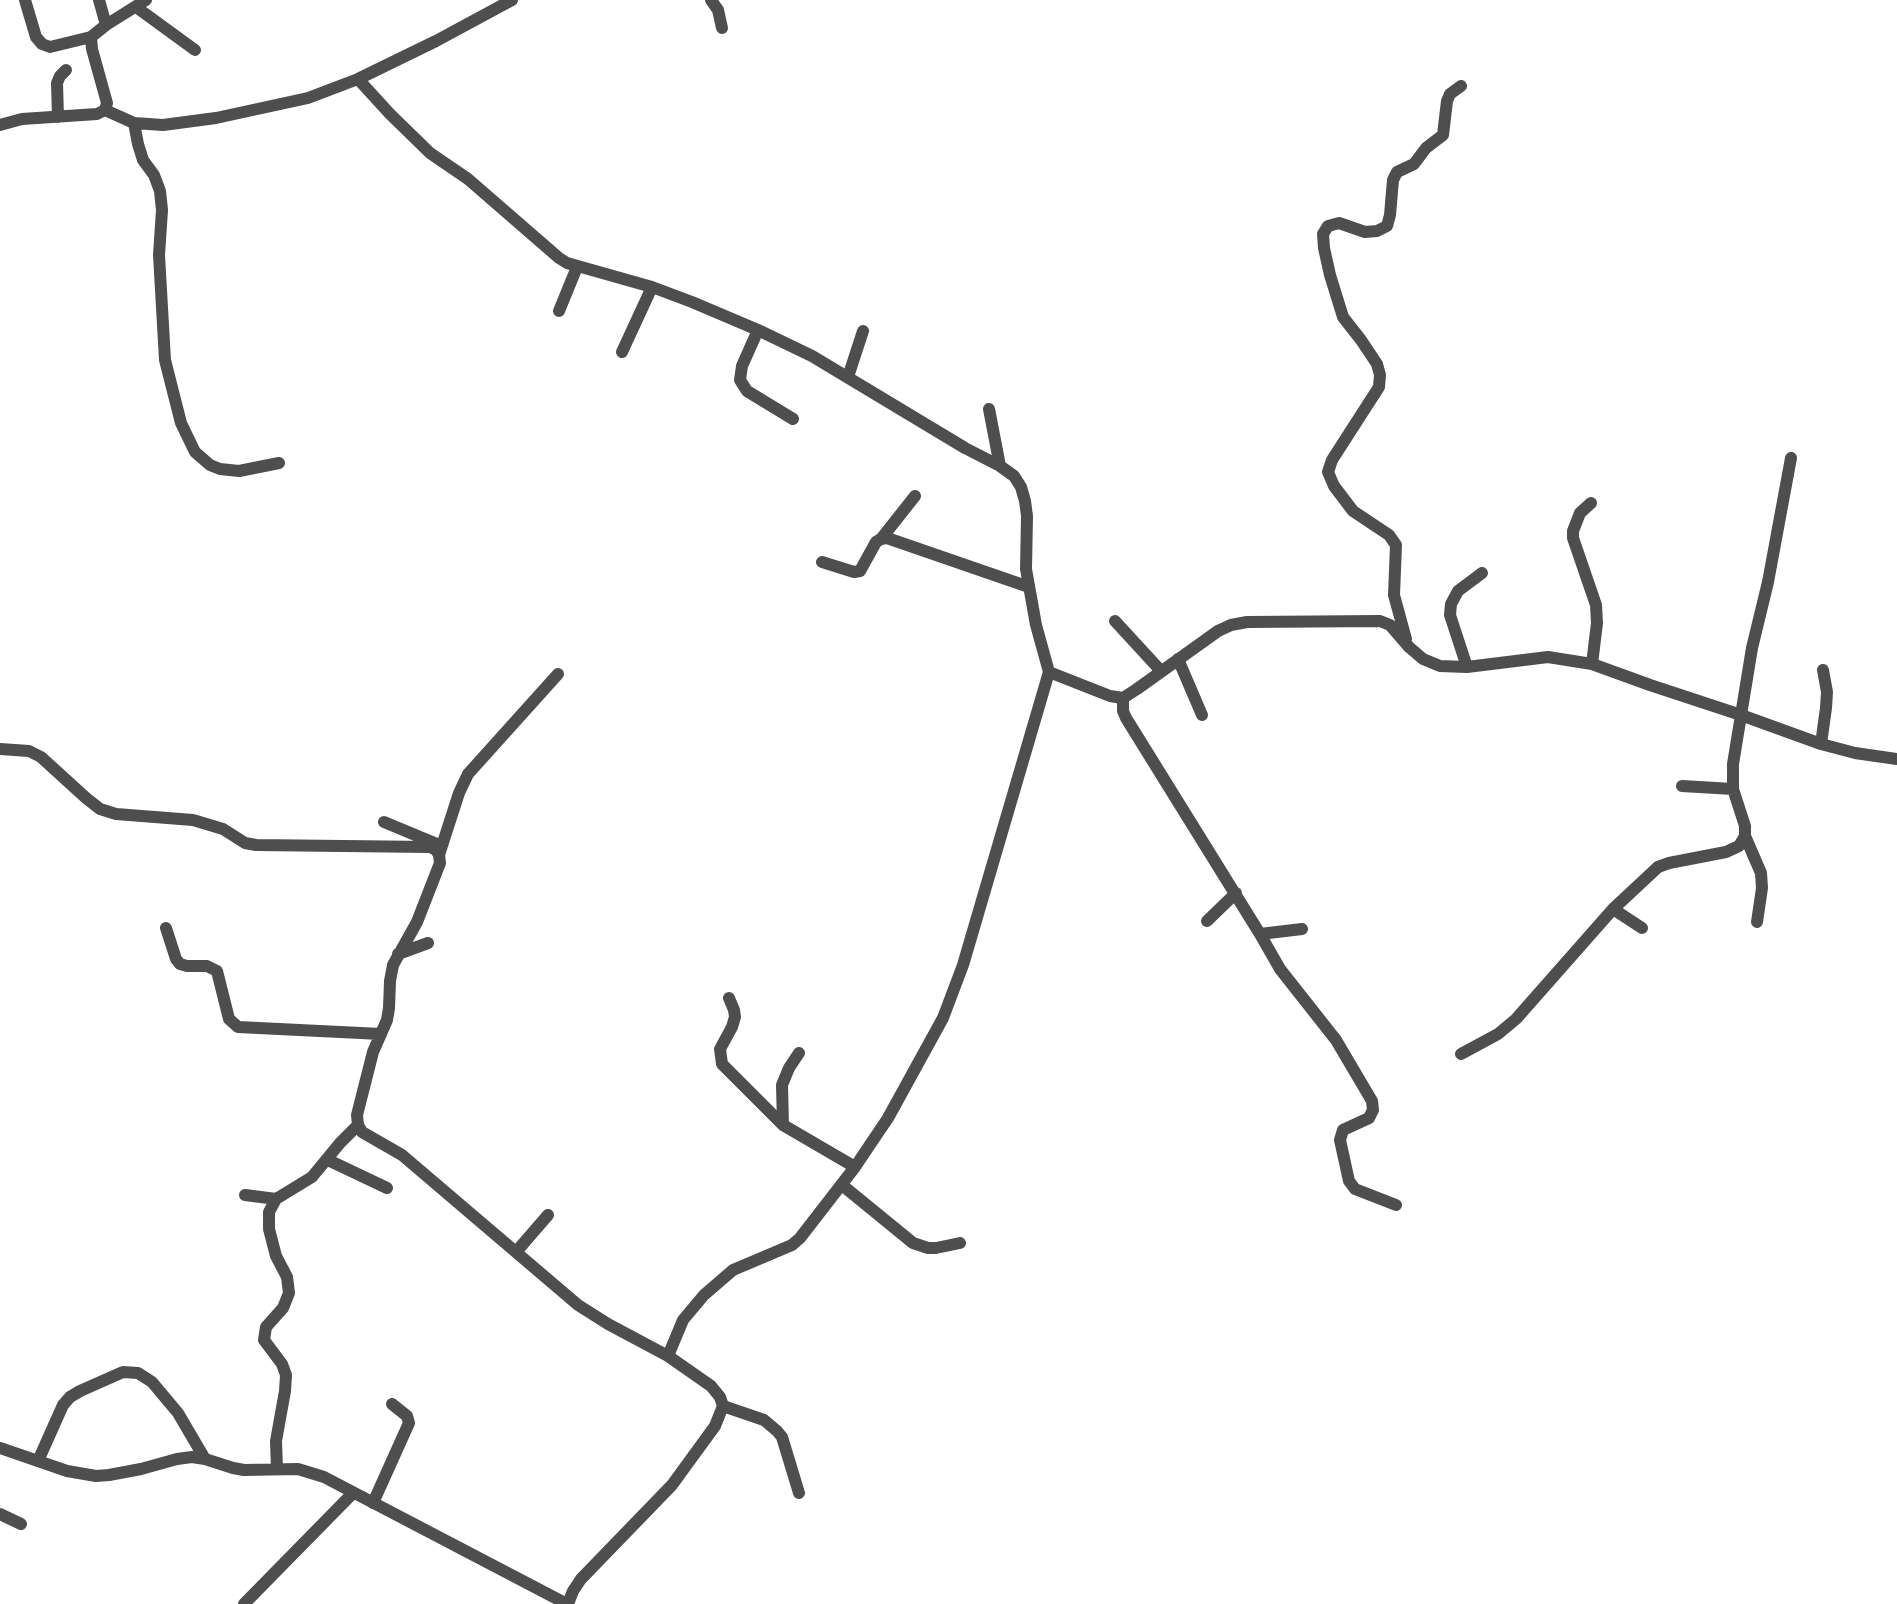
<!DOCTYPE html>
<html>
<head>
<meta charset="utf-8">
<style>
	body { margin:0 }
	canvas { display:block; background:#fff }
</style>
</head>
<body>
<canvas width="1897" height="1604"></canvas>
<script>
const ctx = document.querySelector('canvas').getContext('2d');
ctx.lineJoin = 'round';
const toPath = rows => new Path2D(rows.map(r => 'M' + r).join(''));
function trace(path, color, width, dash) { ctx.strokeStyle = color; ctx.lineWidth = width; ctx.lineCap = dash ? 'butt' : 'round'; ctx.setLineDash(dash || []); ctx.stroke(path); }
const minor = toPath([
	[25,0,36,37,42,44,50,47,91,37],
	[99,0,106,25],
	[711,0,718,10,722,28],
	[136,7,195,50],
	[358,79,390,114,430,153,468,179,559,258,567,263,652,287,692,302,758,330,812,356,965,448,1000,466,1014,476,1021,487,1025,501,1027,516,1026,569,1036,625,1049,672,1110,696,1123,698,1137,689,1218,631,1231,625,1247,622,1380,621,1390,625,1409,647,1423,659,1440,666,1467,667,1548,657,1592,664,1650,685,1741,715,1821,744,1855,753,1897,759],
	[105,110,134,123,163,125,216,118,308,98,358,79,436,41,512,0],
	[58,117,57,83,60,76,66,70],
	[134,123,138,144,143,160,154,175,160,191,162,210,159,255,165,360,181,423,195,452,210,465,220,469,239,471,279,463],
	[0,125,22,119,97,114,105,110,107,103,92,49,91,37,106,25,146,0],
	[559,311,577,267],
	[758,330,742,366,740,380,747,391,793,419],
	[622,352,652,287],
	[848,377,863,331],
	[989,409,1000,466],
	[1591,503,1580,513,1573,531,1573,538,1596,605,1597,623,1592,664],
	[881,539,915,496],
	[822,562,854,572,860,571,876,542,881,539,887,538,1029,587],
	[1115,621,1161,671],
	[1406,639,1394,595,1396,545,1389,535,1353,511,1334,486,1328,472,1332,460,1379,387,1380,375,1377,364,1361,340,1343,317,1330,275,1324,248,1323,234,1328,226,1339,223,1365,232,1377,231,1387,226,1390,215,1393,180,1397,172,1414,164,1426,148,1443,135,1447,101,1450,94,1461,86],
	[1178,659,1202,715],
	[1467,667,1450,615,1451,604,1458,591,1482,573],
	[1123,698,1123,711,1126,718,1260,934,1280,969,1336,1040,1372,1101,1373,1110,1369,1118,1343,1130,1340,1140,1349,1181,1355,1189,1396,1205],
	[1821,744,1826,708,1827,692,1823,670],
	[0,749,29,751,41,757,86,798,100,809,116,814,193,820,223,829,245,843,256,845,430,847,436,850,439,855,440,863,417,922,393,965,390,981,389,1008,387,1020,373,1052,357,1115,358,1125,362,1132,402,1155,578,1305,608,1324,668,1356,711,1386,720,1397,723,1406,715,1426,672,1485,581,1579,573,1591,568,1604],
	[1682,786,1733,789],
	[384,822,437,844],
	[1745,836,1761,873,1762,888,1757,922],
	[439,855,459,793,468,774,558,674],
	[1613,909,1642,928],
	[1207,921,1236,893],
	[166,928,176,959,180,964,187,966,207,966,217,971,229,1019,238,1027,381,1034],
	[1260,934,1302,929],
	[398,954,428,943],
	[729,998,734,1010,735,1017,732,1027,720,1049,722,1064,783,1125,855,1167],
	[1461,1054,1498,1034,1516,1019,1613,909,1658,867,1669,863,1726,852,1739,846,1745,836,1745,826,1733,789,1733,764,1752,648,1768,582,1791,458],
	[783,1125,782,1085,789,1068,799,1053],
	[328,1160,387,1188],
	[842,1185,913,1243,928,1248,936,1248,960,1243],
	[245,1195,276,1199],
	[516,1252,548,1215],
	[668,1356,683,1320,704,1295,733,1270,792,1245,800,1238,855,1167,888,1118,943,1018,963,965,1049,672],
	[723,1406,764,1420,777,1431,782,1437,799,1493],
	[0,1448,67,1471,96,1476,109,1475,141,1469,177,1459,192,1457,205,1459,233,1468,244,1470,298,1469,324,1477,567,1604],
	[38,1461,63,1405,70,1397,80,1391,123,1372,138,1373,152,1382,178,1413,205,1459],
	[277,1469,276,1441,285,1391,286,1375,282,1364,264,1340,266,1327,283,1308,289,1293,287,1277,276,1256,269,1229,269,1212,276,1199,312,1177,340,1143,358,1125],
	[373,1503,409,1423,407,1416,392,1404],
	[0,1514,21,1524],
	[244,1604,353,1493]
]);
trace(minor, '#4e4e4e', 12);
</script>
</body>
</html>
